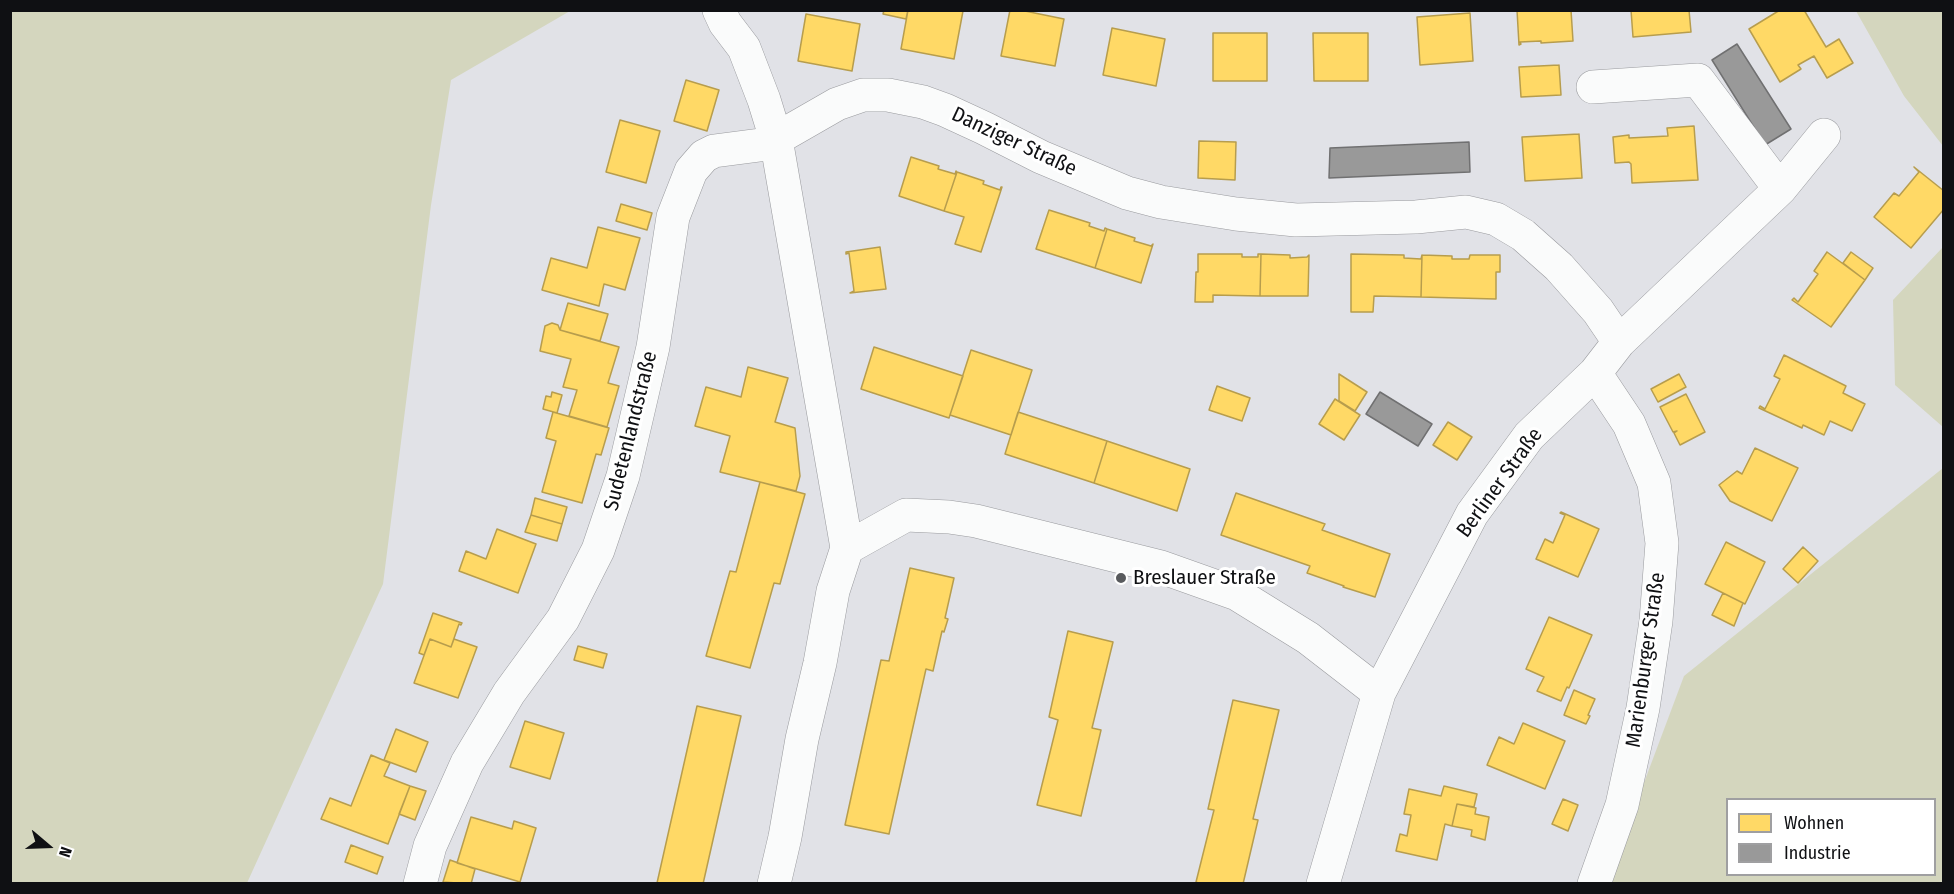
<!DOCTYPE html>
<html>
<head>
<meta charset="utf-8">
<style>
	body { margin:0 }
	#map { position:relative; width:1954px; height:894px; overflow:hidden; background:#e1e2e7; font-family:"Fira Sans Condensed",sans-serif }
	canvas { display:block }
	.frame { position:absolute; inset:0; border:12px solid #0f1013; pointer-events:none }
	.legend { position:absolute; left:1726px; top:798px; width:210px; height:78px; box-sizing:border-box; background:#fff; border:2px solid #9f9fa1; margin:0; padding:8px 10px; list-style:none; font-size:18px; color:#0f1013 }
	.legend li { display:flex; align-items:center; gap:12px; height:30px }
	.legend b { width:30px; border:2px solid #9f9fa1 }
	.north { position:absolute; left:18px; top:816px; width:60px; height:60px; -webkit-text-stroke:4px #fff; paint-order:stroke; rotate:109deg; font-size:16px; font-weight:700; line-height:24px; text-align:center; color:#0f1013 }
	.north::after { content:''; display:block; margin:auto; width:21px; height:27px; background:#0f1013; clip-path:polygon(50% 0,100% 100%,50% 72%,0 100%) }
</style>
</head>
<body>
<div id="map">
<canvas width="1954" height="894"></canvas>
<div class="frame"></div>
<ul class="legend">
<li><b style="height:16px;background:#ffd966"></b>Wohnen</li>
<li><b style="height:16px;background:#999"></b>Industrie</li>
</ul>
<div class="north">N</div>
</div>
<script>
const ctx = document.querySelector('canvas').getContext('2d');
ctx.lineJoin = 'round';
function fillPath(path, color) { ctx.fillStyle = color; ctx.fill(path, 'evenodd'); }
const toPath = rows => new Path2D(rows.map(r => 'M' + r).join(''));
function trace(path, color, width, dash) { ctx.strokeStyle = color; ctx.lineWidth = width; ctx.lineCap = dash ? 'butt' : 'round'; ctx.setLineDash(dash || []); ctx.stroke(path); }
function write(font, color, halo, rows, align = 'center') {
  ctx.font = font + ' "Fira Sans Condensed",sans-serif'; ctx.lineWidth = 6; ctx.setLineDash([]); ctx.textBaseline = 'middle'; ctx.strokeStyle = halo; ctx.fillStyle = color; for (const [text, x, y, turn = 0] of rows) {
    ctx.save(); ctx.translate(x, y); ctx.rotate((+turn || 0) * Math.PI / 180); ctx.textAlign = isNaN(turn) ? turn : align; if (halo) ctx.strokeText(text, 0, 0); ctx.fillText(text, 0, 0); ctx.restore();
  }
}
const green = toPath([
	[10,11,570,11,451,80,431,205,383,584,247,883,11,883],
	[1856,11,1943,11,1943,146,1904,96],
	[1943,247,1943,427,1895,385,1893,300],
	[1943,468,1943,883,1606,884,1684,676],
	[1728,800,1934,800,1934,874,1728,874]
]);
const homes = toPath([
	[884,10,908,10,906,19,883,14,884,10],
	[908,10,963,11,954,59,901,49,908,10],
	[1010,10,1020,10,1064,19,1055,66,1001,56,1010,10],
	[1517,10,1571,10,1573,41,1541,43,1541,41,1520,42,1521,44,1519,45,1517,10],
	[1631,10,1689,10,1691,32,1633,37,1631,10],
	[1780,10,1804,10,1826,47,1839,39,1853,63,1827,78,1814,56,1798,65,1801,69,1780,82,1749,29,1780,10],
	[1470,13,1473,61,1420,65,1417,17,1470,13],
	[806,14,860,24,852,71,798,61,806,14],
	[1112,28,1165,39,1156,86,1103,75,1112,28],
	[1213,33,1267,33,1267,81,1213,81,1213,33],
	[1313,33,1368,33,1368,81,1314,81,1313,33],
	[1559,65,1561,95,1521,97,1519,67,1559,65],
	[686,80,719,90,707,131,674,121,686,80],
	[620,120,660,131,646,183,606,172,620,120],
	[1694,126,1698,180,1632,183,1631,164,1629,162,1615,163,1613,137,1629,135,1629,138,1668,136,1667,128,1694,126],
	[1579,134,1582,178,1525,181,1522,137,1579,134],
	[1199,141,1236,142,1235,180,1198,178,1199,141],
	[911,157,939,166,938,169,955,174,956,171,957,172,944,211,899,196,911,157],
	[1914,167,1944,191,1944,209,1911,248,1874,217,1894,193,1899,196,1919,172,1914,167],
	[957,172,984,181,983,184,1000,190,1001,187,1002,187,981,252,955,244,964,217,944,211,957,172],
	[621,204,652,213,647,230,616,221,621,204],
	[1049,210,1090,223,1089,226,1104,231,1105,228,1107,229,1095,268,1036,249,1049,210],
	[598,227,640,238,625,290,604,284,599,306,542,290,551,258,587,268,598,227],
	[1107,229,1135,238,1134,241,1151,246,1153,244,1141,283,1095,268,1107,229],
	[880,247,886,289,850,293,854,291,849,253,846,254,846,252,880,247],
	[1827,252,1865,280,1831,327,1792,300,1794,298,1798,302,1818,274,1814,271,1827,252],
	[1851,252,1873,268,1865,280,1843,263,1851,252],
	[1198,254,1242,254,1242,257,1258,257,1258,254,1261,254,1260,296,1213,295,1213,302,1195,302,1196,272,1198,272,1198,254],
	[1261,254,1290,255,1290,258,1307,257,1309,255,1308,296,1260,296,1261,254],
	[1351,254,1404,255,1404,258,1421,259,1422,255,1421,297,1374,296,1373,312,1351,312,1351,254],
	[1422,255,1452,256,1452,259,1469,259,1470,255,1500,255,1500,272,1496,272,1496,299,1421,297,1422,255],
	[568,303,608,314,600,341,560,330,568,303],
	[552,323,558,325,560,330,619,347,608,383,619,386,607,427,569,416,577,390,563,387,571,359,540,351,545,326,552,323],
	[874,347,963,376,949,418,861,389,874,347],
	[971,350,1032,370,1011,435,950,415,971,350],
	[1784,355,1846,386,1843,393,1865,404,1852,431,1830,421,1824,435,1803,425,1802,428,1759,408,1760,406,1765,409,1780,379,1774,376,1784,355],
	[748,367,788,378,775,422,795,428,800,476,796,491,720,472,730,436,695,426,706,387,741,397,748,367],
	[1339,374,1367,392,1355,411,1339,401,1339,374],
	[1679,374,1686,387,1658,402,1651,389,1679,374],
	[1217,386,1250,398,1242,421,1209,410,1217,386],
	[552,392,562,395,557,413,543,409,546,396,551,397,552,392],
	[1686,394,1705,432,1680,445,1674,433,1677,431,1673,432,1660,407,1686,394],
	[1335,399,1360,415,1344,440,1319,424,1335,399],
	[553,412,609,428,601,455,596,454,582,503,542,492,556,441,546,438,553,412],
	[1018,412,1107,441,1094,483,1005,454,1018,412],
	[1448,422,1472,437,1457,460,1433,445,1448,422],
	[1107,441,1190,469,1177,511,1094,483,1107,441],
	[1755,448,1798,468,1772,521,1730,501,1719,485,1737,471,1742,474,1755,448],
	[760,482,805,494,780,584,774,583,750,668,706,656,730,571,736,572,760,482],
	[1236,493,1325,524,1322,530,1390,554,1375,597,1343,587,1344,586,1307,573,1310,566,1221,535,1236,493],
	[535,498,567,507,562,524,531,515,535,498],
	[1561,512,1599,529,1578,577,1536,559,1545,539,1553,543,1565,515,1560,513,1561,512],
	[531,515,562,524,557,541,525,532,531,515],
	[497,529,536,544,518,593,459,571,466,551,486,559,497,529],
	[1726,542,1765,562,1745,604,1705,584,1726,542],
	[1803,547,1818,561,1798,583,1783,569,1803,547],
	[910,568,954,578,945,618,948,619,944,632,942,631,933,671,926,669,889,834,845,825,881,660,889,661,910,568],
	[1723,593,1743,603,1734,626,1712,615,1723,593],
	[433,613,462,623,461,625,459,624,451,647,430,639,424,655,419,653,433,613],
	[1549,617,1592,635,1569,688,1567,687,1561,701,1537,691,1544,677,1526,669,1549,617],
	[1068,631,1113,642,1092,728,1101,730,1081,816,1037,805,1058,720,1049,717,1068,631],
	[430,639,451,647,454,639,477,647,458,698,414,683,430,639],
	[578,646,607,654,603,668,574,660,578,646],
	[1574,690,1595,699,1588,715,1590,716,1586,724,1564,715,1574,690],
	[1233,700,1279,710,1253,819,1258,820,1243,884,1201,884,1196,882,1214,810,1208,809,1233,700],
	[697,706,741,716,703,884,661,884,657,883,697,706],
	[525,721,564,733,550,779,510,767,525,721],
	[1523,723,1565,741,1545,789,1487,765,1499,737,1514,744,1523,723],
	[396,729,428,742,416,772,384,760,396,729],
	[371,755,390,763,384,776,410,786,388,844,321,819,330,798,351,806,371,755],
	[410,786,426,791,415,820,399,814,410,786],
	[1444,786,1477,794,1474,807,1457,804,1452,826,1445,824,1437,860,1396,851,1400,834,1407,836,1411,815,1404,814,1409,789,1441,796,1444,786],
	[1563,799,1578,805,1568,831,1552,824,1563,799],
	[1457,804,1476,808,1475,814,1489,817,1485,840,1471,836,1472,830,1452,826,1457,804],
	[471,817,512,829,514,821,536,828,520,882,457,863,471,817],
	[351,845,383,857,377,874,345,862,351,845],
	[450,860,475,869,471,884,443,882,450,860]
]);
const industry = toPath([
	[1737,44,1791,129,1765,145,1712,60,1737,44],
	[1469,142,1470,172,1329,178,1330,148,1469,142],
	[1380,392,1432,424,1418,446,1366,414,1380,392]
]);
const minor = toPath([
	[719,10,725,23,744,48,764,100,776,139,847,548],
	[1593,87,1698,80,1780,189],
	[420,884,430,846,467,763,509,693,563,619,598,550,623,476,653,347,673,217,691,171,704,156,714,151,760,145,776,139,837,104,863,95,888,95,923,102,945,110,984,128,1041,157,1127,193,1161,202,1236,214,1296,220,1416,217,1466,212,1496,219,1523,235,1559,267,1598,311,1619,342],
	[774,884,785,837,802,739,820,663,833,591,847,548,906,515,949,517,976,521,1161,567,1237,594,1308,638,1379,693],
	[1323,884,1379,693,1472,514,1529,436,1595,373,1619,342,1780,189,1824,135],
	[1594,884,1622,805,1643,708,1656,621,1662,543,1654,483,1629,424,1595,373]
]);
const markers = [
	[1121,578,6,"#585a5d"]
];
const streetNames = [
	["Danziger Straße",1014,142,25],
	["Sudetenlandstraße",631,431,-76],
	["Berliner Straße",1500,483,-54],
	["Marienburger Straße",1646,660,-82]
];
const poiNames = [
	["Breslauer Straße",1133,578]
];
fillPath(green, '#d4d6be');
fillPath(homes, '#ffd966');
trace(homes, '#b79d4d', 1.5);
fillPath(industry, '#999');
trace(industry, '#707071', 1.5);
trace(minor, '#999a9e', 34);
trace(minor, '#fafbfb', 33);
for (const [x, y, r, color] of markers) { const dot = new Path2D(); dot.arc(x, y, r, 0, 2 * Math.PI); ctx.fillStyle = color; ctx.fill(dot); trace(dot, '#fff', 2); }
write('21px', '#0f1013', '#fff', streetNames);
write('21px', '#0f1013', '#fff', poiNames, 'left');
</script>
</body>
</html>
